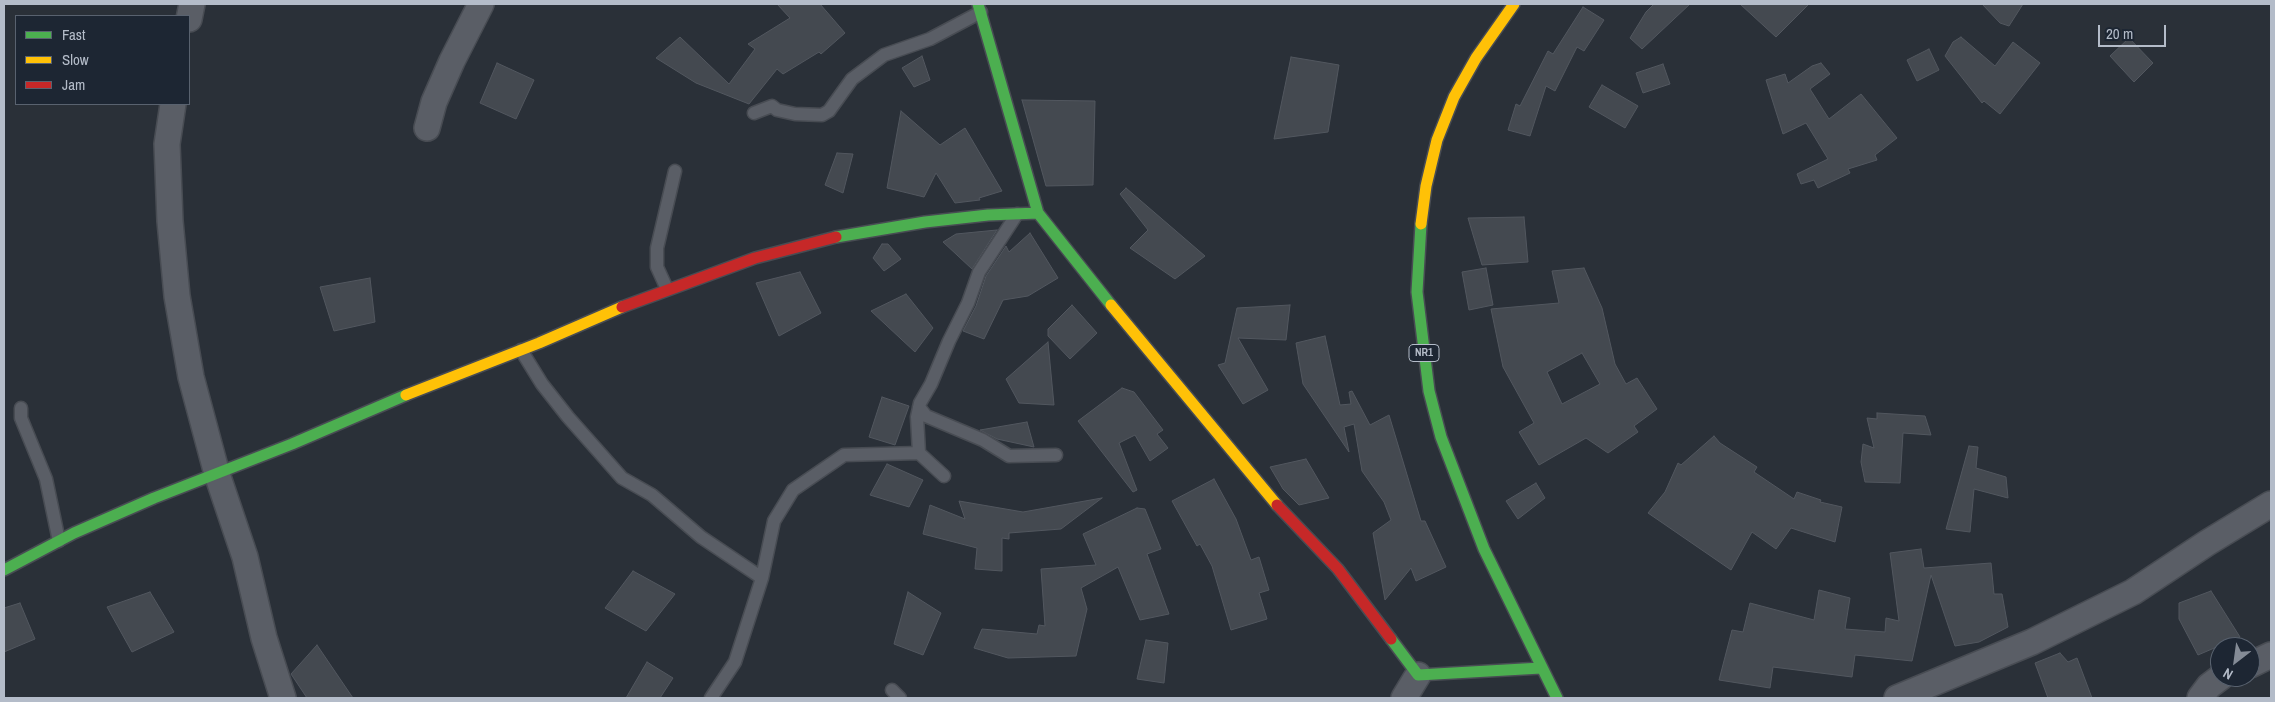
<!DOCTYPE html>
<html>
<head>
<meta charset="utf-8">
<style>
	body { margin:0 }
	#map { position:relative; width:2275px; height:702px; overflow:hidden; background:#2a3038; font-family:"Archivo Narrow",sans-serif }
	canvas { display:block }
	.frame { position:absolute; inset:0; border:5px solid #b4bcc9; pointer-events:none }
	.legend { position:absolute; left:15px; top:15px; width:175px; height:90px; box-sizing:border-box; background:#1d2633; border:1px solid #59626f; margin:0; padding:6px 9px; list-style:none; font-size:15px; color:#b4bcc9 }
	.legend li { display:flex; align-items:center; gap:10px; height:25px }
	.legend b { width:25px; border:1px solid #59626f }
	.north { position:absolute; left:2210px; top:637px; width:50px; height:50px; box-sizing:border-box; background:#1d2633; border:1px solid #59626f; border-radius:50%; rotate:210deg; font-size:14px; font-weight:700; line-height:20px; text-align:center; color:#b4bcc9 }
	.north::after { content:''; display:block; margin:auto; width:18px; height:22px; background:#848b96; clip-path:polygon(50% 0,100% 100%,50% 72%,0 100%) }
	.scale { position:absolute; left:2098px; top:25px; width:68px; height:22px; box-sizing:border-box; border:2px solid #b4bcc9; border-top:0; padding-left:6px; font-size:15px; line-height:18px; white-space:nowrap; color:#b4bcc9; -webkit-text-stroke:4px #1d2633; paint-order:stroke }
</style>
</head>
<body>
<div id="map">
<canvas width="2275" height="702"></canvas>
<div class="frame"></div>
<ul class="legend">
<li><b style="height:6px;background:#4caf50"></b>Fast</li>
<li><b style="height:6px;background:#ffc107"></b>Slow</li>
<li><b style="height:6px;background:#c62828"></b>Jam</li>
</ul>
<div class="north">N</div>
<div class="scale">20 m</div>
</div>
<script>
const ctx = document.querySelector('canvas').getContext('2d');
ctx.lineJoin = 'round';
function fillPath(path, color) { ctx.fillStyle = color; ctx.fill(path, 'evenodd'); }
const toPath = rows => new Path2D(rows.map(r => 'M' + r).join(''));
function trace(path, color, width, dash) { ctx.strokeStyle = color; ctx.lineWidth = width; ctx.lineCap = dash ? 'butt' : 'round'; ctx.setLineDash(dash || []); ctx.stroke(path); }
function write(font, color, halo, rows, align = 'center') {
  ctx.font = font + ' "Archivo Narrow",sans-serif'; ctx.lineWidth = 4.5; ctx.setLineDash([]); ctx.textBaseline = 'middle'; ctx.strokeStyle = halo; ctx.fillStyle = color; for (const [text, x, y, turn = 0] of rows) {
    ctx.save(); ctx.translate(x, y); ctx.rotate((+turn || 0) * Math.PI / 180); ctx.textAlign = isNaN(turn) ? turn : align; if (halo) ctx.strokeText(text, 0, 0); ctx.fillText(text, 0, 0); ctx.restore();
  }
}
const building = toPath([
	[777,4,820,4,845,33,821,54,819,52,783,74,777,69,749,104,696,83,656,58,680,37,729,84,755,49,748,44,790,18,777,4],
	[1654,4,1690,4,1642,49,1630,38,1646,12,1654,4],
	[1740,4,1809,4,1776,37,1740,4],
	[1982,4,2023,4,2009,26,2000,23,1982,4],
	[1583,7,1604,20,1584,51,1577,47,1555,91,1546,86,1530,136,1508,130,1516,104,1520,106,1548,51,1553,54,1583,7],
	[1961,37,1995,66,2013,42,2040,63,2000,114,1984,101,1982,103,1945,56,1953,42,1961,37],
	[2129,38,2153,63,2134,82,2110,56,2129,38],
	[1929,49,1939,70,1917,81,1907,60,1929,49],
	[922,56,930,80,914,87,902,68,922,56],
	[1291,57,1339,65,1328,132,1274,139,1291,57],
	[497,63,534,80,516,119,480,103,497,63],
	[1821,63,1830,74,1810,89,1829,119,1861,94,1897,138,1875,155,1877,160,1848,169,1850,173,1818,188,1814,180,1801,184,1797,174,1828,159,1806,123,1783,134,1766,80,1785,74,1788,83,1812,66,1821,63],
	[1663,64,1670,84,1643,93,1636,73,1663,64],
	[1602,85,1638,106,1625,128,1589,107,1602,85],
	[1022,100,1095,101,1093,185,1046,186,1022,100],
	[901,111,940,145,965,128,1002,191,979,198,980,200,955,203,936,173,924,197,887,188,901,111],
	[837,153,853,154,843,193,825,185,837,153],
	[1126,188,1205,256,1175,279,1130,248,1148,230,1120,194,1126,188],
	[1524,217,1528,262,1482,265,1468,218,1524,217],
	[997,230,972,269,943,242,956,234,997,230],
	[1030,233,1058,278,1028,296,1003,300,984,339,963,331,976,306,986,276,1006,246,1009,252,1030,233],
	[882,244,888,244,901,259,884,271,873,258,882,244],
	[1486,268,1493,305,1469,310,1462,272,1486,268],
	[1584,268,1602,308,1615,364,1626,384,1637,378,1657,409,1634,426,1638,432,1608,453,1586,438,1539,465,1519,432,1534,423,1503,367,1491,309,1559,303,1552,271,1584,268],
	[1582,353,1600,384,1562,404,1547,372,1582,353],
	[800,272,821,313,779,336,756,283,800,272],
	[370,278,375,322,334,331,320,287,370,278],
	[906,294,933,328,915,352,871,311,906,294],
	[1072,305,1097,333,1070,359,1048,336,1048,329,1072,305],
	[1290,305,1286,340,1238,338,1268,390,1243,404,1218,365,1225,363,1237,308,1290,305],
	[1325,336,1340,405,1351,404,1349,392,1352,391,1370,425,1389,415,1421,521,1425,521,1446,567,1416,581,1411,568,1385,600,1373,533,1391,520,1384,502,1362,471,1354,424,1344,427,1349,452,1303,384,1296,343,1325,336],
	[1048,342,1054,405,1019,403,1006,379,1048,342],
	[1122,388,1134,392,1163,430,1157,434,1168,448,1150,461,1135,435,1119,443,1137,490,1133,492,1078,421,1122,388],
	[882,397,909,406,895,445,869,437,882,397],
	[1877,413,1925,416,1931,435,1903,433,1900,483,1865,482,1861,462,1863,444,1874,448,1867,418,1877,419,1877,413],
	[1027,422,1034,447,997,439,980,430,1027,422],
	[1714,436,1720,443,1757,467,1754,472,1794,499,1797,492,1821,500,1820,502,1842,507,1835,542,1791,528,1776,549,1752,532,1731,570,1648,513,1665,492,1678,463,1681,465,1714,436],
	[1969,446,1978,447,1976,468,2006,477,2008,498,1974,489,1970,532,1946,529,1969,446],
	[1306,459,1329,498,1299,505,1283,489,1270,467,1306,459],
	[887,464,923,480,909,507,870,495,887,464],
	[1214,479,1236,519,1251,560,1259,557,1269,590,1259,593,1267,619,1231,630,1212,566,1200,544,1197,546,1172,501,1214,479],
	[1536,483,1545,498,1518,519,1506,501,1536,483],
	[1102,498,1061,529,1009,533,1009,539,1002,538,1002,571,975,569,977,548,923,534,930,505,965,519,959,501,1023,512,1102,498],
	[1137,508,1145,509,1161,549,1147,554,1169,614,1140,620,1118,567,1081,588,1087,609,1076,656,1008,658,974,648,982,629,1037,634,1039,625,1045,626,1041,569,1096,565,1083,534,1137,508],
	[1921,549,1924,568,1991,563,1994,594,2002,594,2008,627,1979,642,1955,646,1931,575,1912,661,1855,655,1852,677,1773,667,1770,688,1719,680,1732,630,1743,632,1750,603,1814,620,1819,590,1850,598,1845,629,1885,632,1886,618,1899,621,1890,553,1921,549],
	[633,571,675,594,646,631,605,608,633,571],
	[2211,591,2240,637,2198,655,2179,619,2179,603,2211,591],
	[150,592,174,632,132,652,107,607,150,592],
	[908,592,941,613,923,655,894,644,908,592],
	[20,603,35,639,4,652,4,608,20,603],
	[1146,640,1168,643,1164,683,1137,679,1146,640],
	[317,645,353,698,307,698,291,674,317,645],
	[2060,653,2068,662,2077,658,2092,698,2048,698,2035,663,2060,653],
	[647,662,673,678,660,698,626,698,647,662]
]);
const lane = toPath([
	[754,113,772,106,777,110,795,114,822,115,829,111,852,79,884,55,930,39,981,12],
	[667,289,657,267,657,248,675,171],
	[521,350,542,384,568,417,622,478,652,495,701,537,762,578,735,662,711,698],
	[919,407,926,416,983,440,1009,456,1056,455],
	[21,408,21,418,46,479,59,541],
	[944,476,919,453,917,417,920,403,931,384,949,341,968,303,979,272,1017,214],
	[762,578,774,521,793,490,844,455,919,453],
	[892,690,900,698]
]);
const street = toPath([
	[189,19,192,4],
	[173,104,167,144,170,221,177,296,191,377,217,474,245,557,264,638,283,698],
	[427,128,434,102,452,61,481,4],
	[2250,665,2271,655],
	[1404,698,1418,675],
	[1897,698,2032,642,2133,592,2207,543,2271,504],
	[2200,698,2209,686,2221,677]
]);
const fast = toPath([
	[978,4,1038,213,1111,305],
	[1421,224,1417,292,1429,391,1441,437,1484,549,1557,698],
	[836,237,925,222,988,215,1038,213],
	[4,570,74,533,154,498,292,444,406,395],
	[1391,639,1418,675,1541,668]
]);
const slow = toPath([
	[1421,224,1426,186,1437,140,1454,97,1476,58,1514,4],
	[1111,305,1277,505],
	[406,395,539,343,622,307]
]);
const jam = toPath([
	[622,307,755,258,836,237],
	[1277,505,1338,569,1391,639]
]);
const shields = [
	[1424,353,30]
];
const shieldNames = [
	["NR1",1424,353]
];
fillPath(building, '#444950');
trace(building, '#52575f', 1);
trace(lane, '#484c53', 15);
trace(street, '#484c53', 28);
trace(fast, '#484c53', 14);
trace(slow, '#484c53', 14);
trace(jam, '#484c53', 14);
trace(lane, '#5a5e66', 12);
trace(street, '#5a5e66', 25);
trace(fast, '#4caf50', 11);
trace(slow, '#ffc107', 11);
trace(jam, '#c62828', 11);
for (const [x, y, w] of shields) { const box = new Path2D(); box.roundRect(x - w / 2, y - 8.5, w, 17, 4); ctx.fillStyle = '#1d2633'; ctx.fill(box); trace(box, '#b4bcc9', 1); }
write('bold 11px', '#b4bcc9', null, shieldNames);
</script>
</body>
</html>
